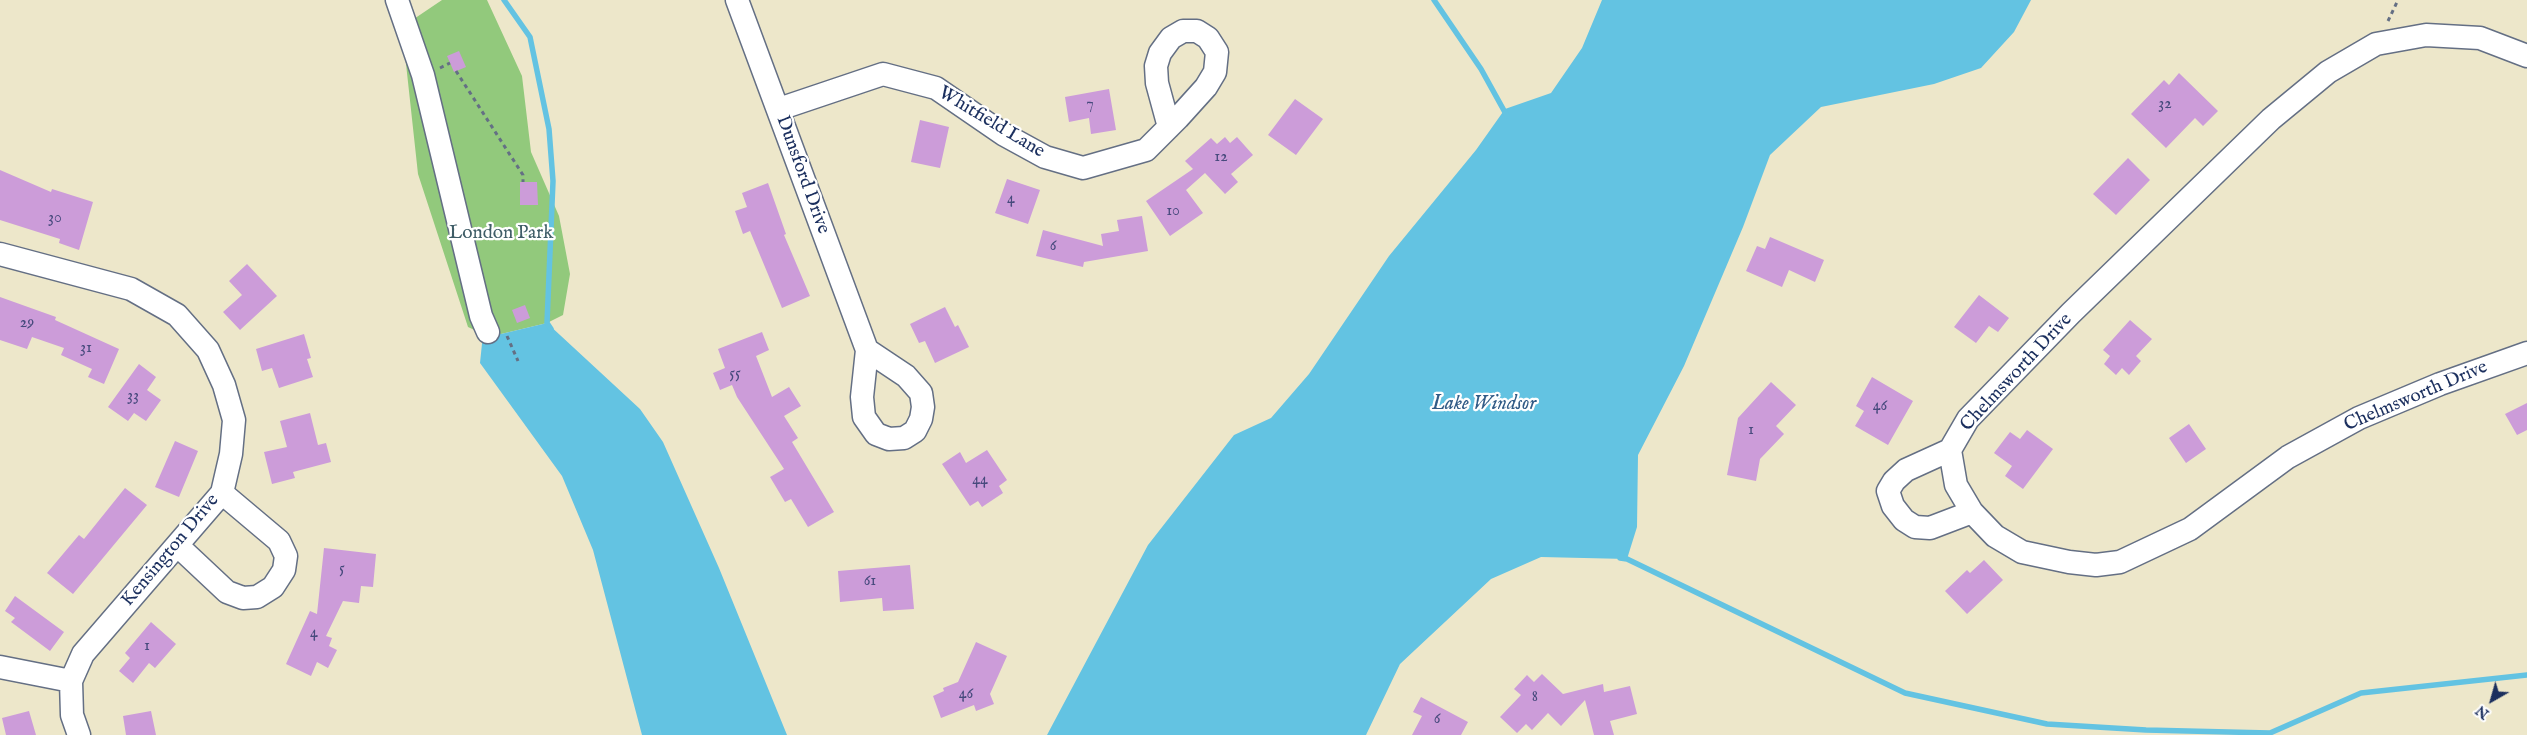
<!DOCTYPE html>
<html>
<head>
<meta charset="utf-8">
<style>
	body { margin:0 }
	#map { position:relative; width:2527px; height:735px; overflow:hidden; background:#ede7ca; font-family:"IM FELL English",serif }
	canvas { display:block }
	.north { position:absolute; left:2467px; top:675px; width:50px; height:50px; -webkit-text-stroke:4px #fff; paint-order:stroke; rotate:218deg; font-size:14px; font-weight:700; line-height:20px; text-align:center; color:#1b2f5e }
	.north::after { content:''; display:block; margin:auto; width:18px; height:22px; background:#1b2f5e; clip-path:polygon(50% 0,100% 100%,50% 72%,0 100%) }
</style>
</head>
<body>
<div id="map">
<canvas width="2527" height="735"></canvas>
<div class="north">N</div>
</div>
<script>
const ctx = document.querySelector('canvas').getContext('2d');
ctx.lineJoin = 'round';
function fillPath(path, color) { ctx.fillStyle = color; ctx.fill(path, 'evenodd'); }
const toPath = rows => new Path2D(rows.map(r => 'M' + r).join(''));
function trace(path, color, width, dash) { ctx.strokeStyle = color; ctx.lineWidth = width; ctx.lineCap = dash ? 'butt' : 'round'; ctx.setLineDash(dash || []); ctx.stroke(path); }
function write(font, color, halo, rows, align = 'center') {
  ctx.font = font + ' "IM FELL English",serif'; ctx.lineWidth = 4.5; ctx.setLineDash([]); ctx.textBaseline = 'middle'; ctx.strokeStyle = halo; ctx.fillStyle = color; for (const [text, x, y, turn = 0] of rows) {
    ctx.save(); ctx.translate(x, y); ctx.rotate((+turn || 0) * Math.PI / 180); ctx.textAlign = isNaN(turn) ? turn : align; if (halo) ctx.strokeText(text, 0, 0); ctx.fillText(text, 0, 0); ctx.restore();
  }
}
const green = toPath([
	[442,0,487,0,522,76,531,152,559,216,570,274,563,315,547,323,501,334,483,334,468,327,418,174,402,27]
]);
const water = toPath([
	[1602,0,2031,0,2014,32,1981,68,1934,84,1821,107,1770,155,1743,227,1684,366,1638,455,1637,527,1627,559,1541,557,1491,579,1400,664,1366,735,1047,735,1148,545,1234,435,1271,418,1309,374,1389,256,1476,150,1505,109,1551,93,1582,48],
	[547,323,640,409,663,442,719,568,787,735,642,735,593,550,562,476,480,363,483,334,494,329,501,334]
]);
const stream = toPath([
	[504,0,530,37,549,129,553,181,547,323,551,329],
	[1434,0,1481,69,1507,116],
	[1620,558,1627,559,1905,693,2047,724,2146,730,2270,733,2361,693,2527,675]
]);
const building = toPath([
	[459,51,466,67,454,72,447,56],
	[2179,73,2218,111,2203,126,2195,118,2166,148,2131,114,2164,80,2169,85],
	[1109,89,1116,130,1091,134,1089,118,1069,122,1065,97],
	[1295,99,1323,119,1296,155,1268,135],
	[920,120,949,127,940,168,911,162],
	[1225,137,1230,143,1237,137,1253,155,1231,174,1238,182,1225,194,1205,173,1186,190,1203,213,1170,236,1146,201,1193,169,1185,161,1211,138,1217,144],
	[2128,158,2150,180,2116,215,2093,194],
	[0,170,51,192,52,189,93,202,79,250,59,243,60,239,0,220],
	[1007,179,1040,190,1028,224,995,213],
	[520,182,537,182,538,205,520,205],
	[768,183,786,234,784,235,810,296,782,308,750,231,743,234,735,211,747,207,742,193],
	[1142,216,1148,251,1084,262,1083,267,1036,256,1043,230,1103,246,1101,234,1119,231,1117,220],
	[1770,237,1824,260,1815,282,1789,270,1782,287,1746,271,1757,246,1765,249],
	[247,264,277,296,240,330,223,312,242,295,229,281],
	[1979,295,2009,318,1998,332,1989,326,1976,343,1954,327],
	[0,297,56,317,55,320,119,349,104,384,88,377,92,369,61,355,64,348,32,337,27,349,0,340],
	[525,305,530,318,517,323,512,310],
	[945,307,955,327,958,325,969,347,935,363,925,341,919,343,910,324],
	[2130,320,2152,339,2136,356,2141,361,2129,375,2122,368,2116,375,2104,364,2110,356,2103,350],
	[762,332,769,350,756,356,772,397,789,387,801,406,784,416,798,438,792,442,834,512,808,527,791,499,785,502,770,477,784,469,737,397,732,385,720,390,713,373,725,368,718,349],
	[304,334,311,358,307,359,313,377,279,388,272,368,262,371,256,349],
	[139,364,156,377,147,390,161,400,146,421,134,413,128,421,108,407],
	[1872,377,1913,401,1888,445,1855,426,1864,411,1856,406],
	[1771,382,1796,405,1776,426,1784,434,1760,459,1756,481,1727,475,1738,418],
	[2527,403,2527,430,2517,435,2505,414],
	[310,413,318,445,326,443,331,462,293,472,295,478,272,484,264,452,287,447,280,421],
	[2189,424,2206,449,2186,463,2169,438],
	[2027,430,2053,449,2023,489,2005,476,2012,466,1994,453,2010,432,2020,439],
	[175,441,198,451,179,497,155,487],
	[987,450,1007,480,999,486,1003,493,982,507,978,501,970,506,942,464,960,452,966,463],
	[125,488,147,505,73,594,47,573,79,535,84,539],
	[324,548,376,554,373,587,361,586,359,603,343,601,326,636,332,638,329,646,337,650,328,668,317,662,311,676,286,664,310,611,317,614],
	[1984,560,2003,580,1967,614,1945,591,1967,570,1970,573],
	[910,565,914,609,883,611,882,598,840,602,838,571],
	[15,596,64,632,50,651,11,622,15,618,5,611],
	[151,622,176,644,155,668,149,663,133,683,119,671,130,658,125,653],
	[976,642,1007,656,990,694,994,704,976,711,974,705,941,718,933,696,944,691,943,688,958,682],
	[1542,674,1563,694,1603,684,1604,692,1630,686,1637,714,1610,721,1614,735,1594,735,1585,700,1561,726,1548,713,1532,730,1526,724,1517,733,1500,717,1521,695,1514,689,1527,675,1534,682],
	[1421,697,1468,722,1461,735,1412,735,1422,716,1413,712],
	[29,711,36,735,6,735,2,718],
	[151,711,156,735,126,735,123,716]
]);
const path = toPath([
	[2388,21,2398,0],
	[440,68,450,63],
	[456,71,523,175,523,182],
	[507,336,518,361]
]);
const minor = toPath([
	[397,0,423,75,481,316,488,332],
	[737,0,867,350,862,397,864,417,876,434,889,439,904,438,915,431,921,419,923,407,921,393,906,376,867,350],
	[2527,56,2480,38,2426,35,2376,44,2328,72,2271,119,2071,313,1968,419,1950,450,1956,485,1972,512,1995,536,2022,552,2069,562,2096,565,2120,562,2190,529,2288,457,2359,418,2440,384,2527,353],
	[779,109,883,74,936,88,1003,134,1045,157,1083,168,1146,150,1178,118,1206,87,1215,72,1217,52,1208,38,1197,31,1183,31,1171,38,1160,53,1156,66,1157,83,1169,127],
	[0,254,131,289,177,315,208,350,224,385,234,420,231,454,222,493,83,654,71,681,72,715,79,735],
	[1950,450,1906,470,1894,481,1888,491,1893,506,1904,520,1915,527,1930,528,1972,512],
	[178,546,227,592,243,598,257,597,273,587,284,570,286,556,279,541,222,493],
	[0,667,71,681]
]);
const numberNames = [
	["7",1090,105],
	["32",2165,105],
	["12",1221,158],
	["4",1011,200],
	["10",1173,212],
	["30",55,219],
	["6",1053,247],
	["29",27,324],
	["31",86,349],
	["55",735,375],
	["33",133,397],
	["46",1880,407],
	["1",1751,431],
	["44",980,481],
	["5",342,570],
	["61",870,582],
	["4",314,634],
	["1",147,647],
	["46",966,695],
	["8",1535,698],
	["6",1437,720]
];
const streetNames = [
	["Whitfield Lane",991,123,31],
	["Dunsford Drive",802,175,70],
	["Chelmsworth Drive",2017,373,-47],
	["Chelmsworth Drive",2416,397,-23],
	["Kensington Drive",171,551,-50]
];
const parkNames = [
	["London Park",501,234]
];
const waterNames = [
	["Lake Windsor",1484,405]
];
fillPath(green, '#92c97c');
fillPath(water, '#63c3e2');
trace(stream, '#63c3e2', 5.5);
fillPath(building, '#cc9cd9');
trace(minor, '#646f84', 25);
trace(path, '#646f84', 3, [4, 4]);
trace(minor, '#fff', 22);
write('16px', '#474a7d', null, numberNames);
write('19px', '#1b2f5e', '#fff', streetNames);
write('19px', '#3f5d67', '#fff', parkNames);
write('italic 20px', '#315b86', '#fff', waterNames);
</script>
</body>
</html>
